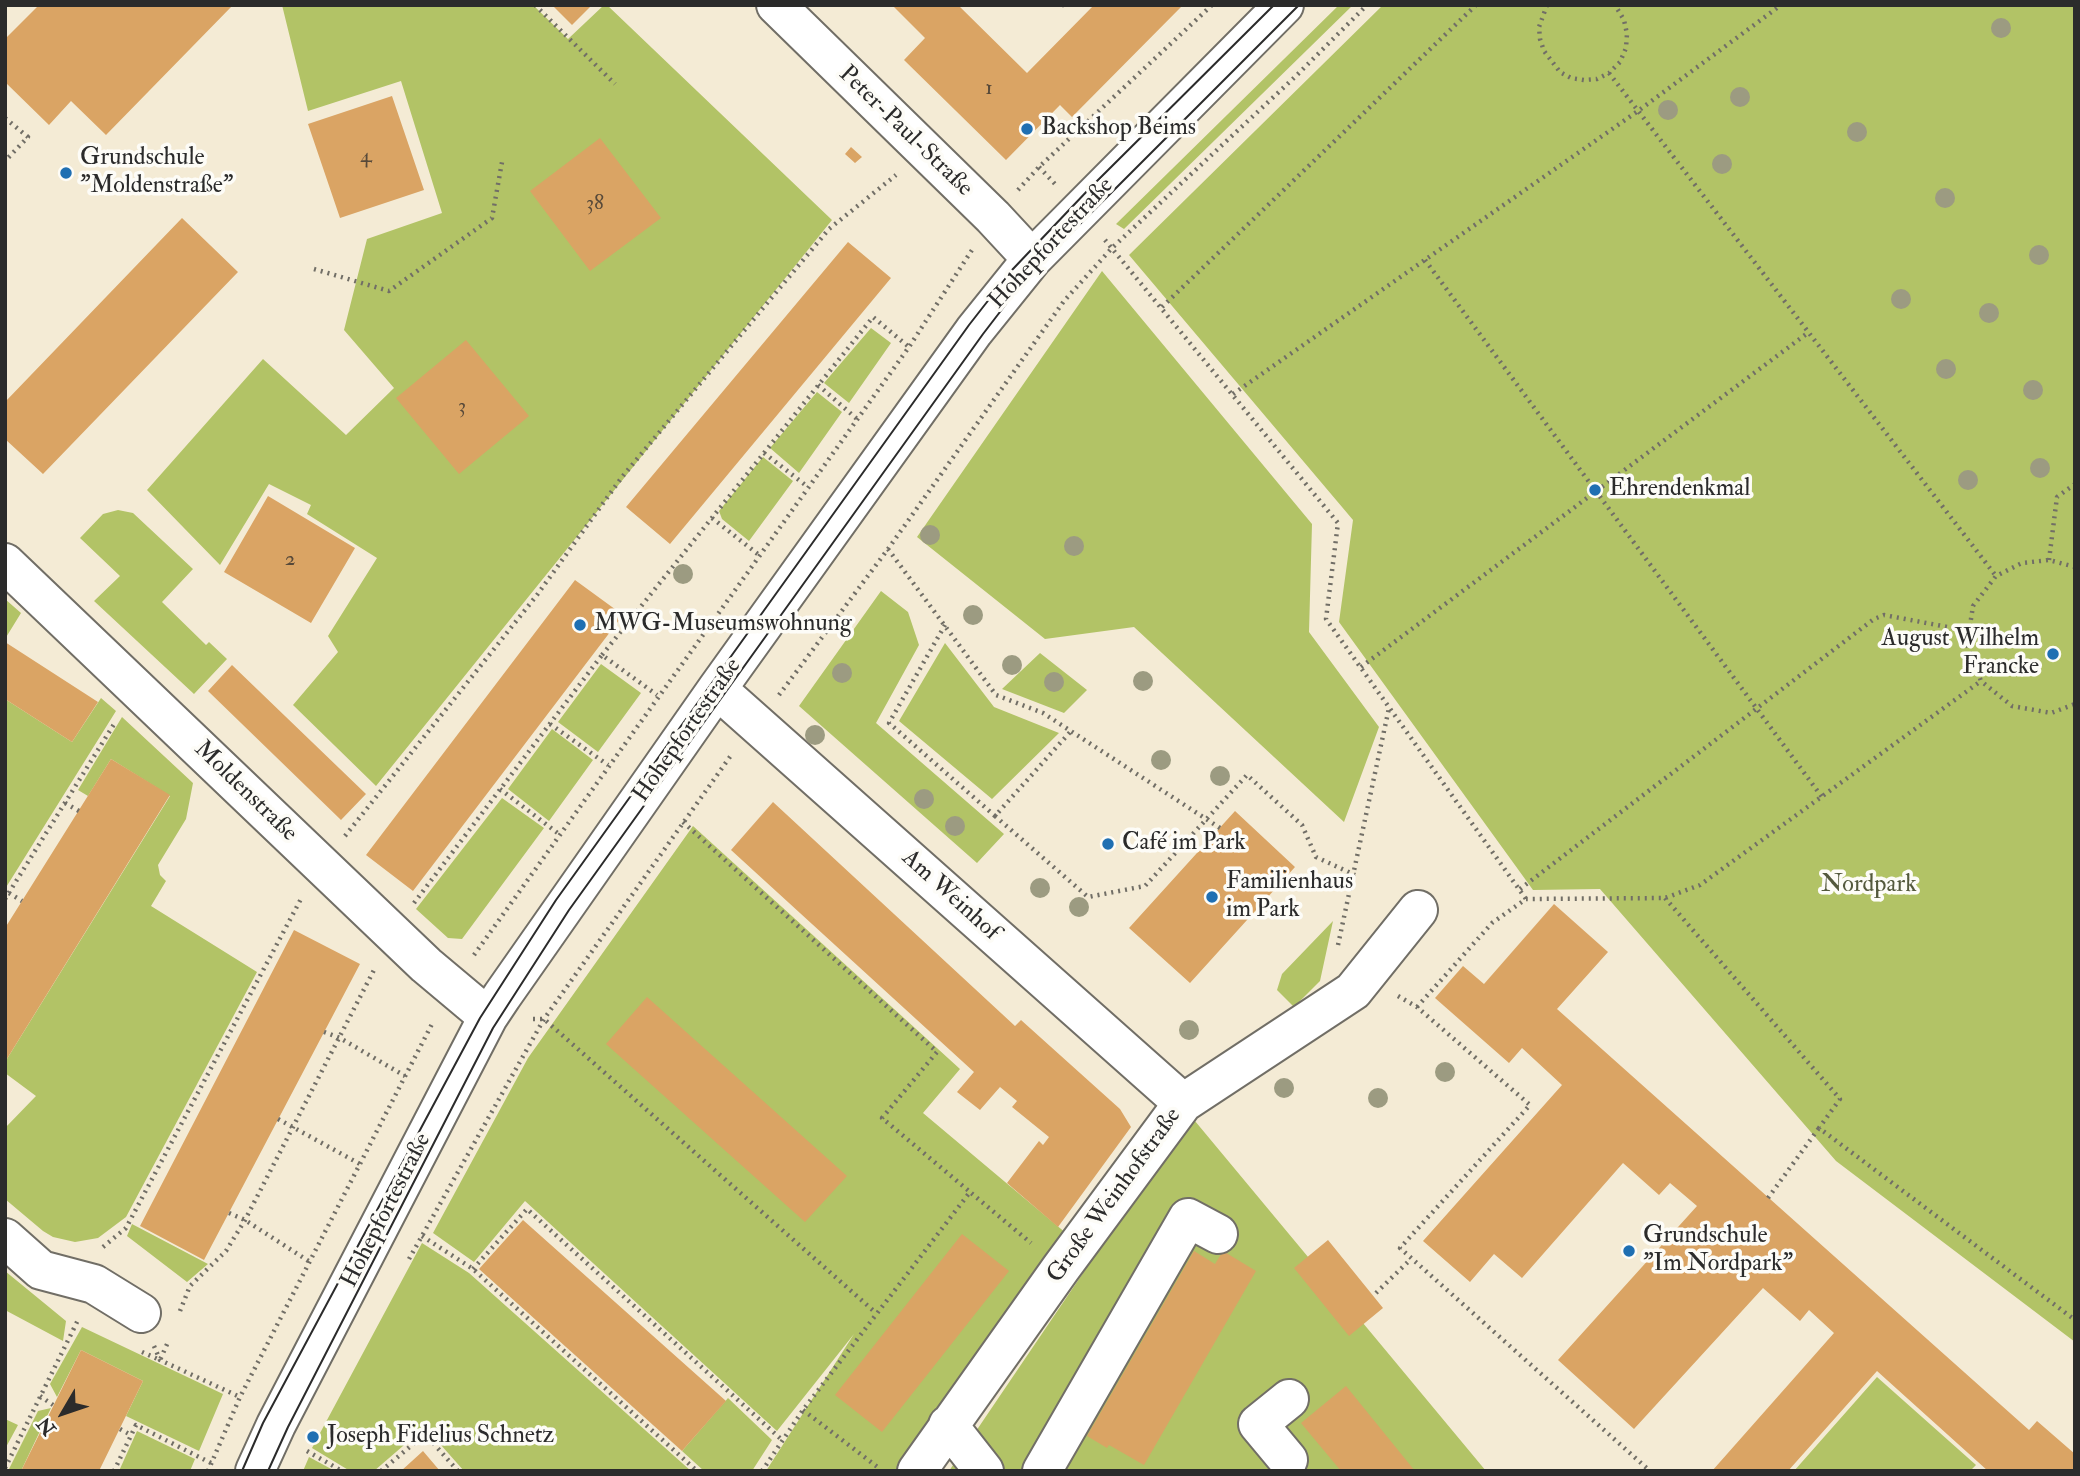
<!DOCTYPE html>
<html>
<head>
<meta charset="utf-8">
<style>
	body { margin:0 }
	#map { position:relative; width:2080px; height:1476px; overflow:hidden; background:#f4ebd5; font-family:"IM FELL Double Pica",serif }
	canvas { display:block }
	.frame { position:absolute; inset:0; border:7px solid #2b2b2b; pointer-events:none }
	.north { position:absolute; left:28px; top:1378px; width:70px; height:70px; -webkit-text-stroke:5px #fdfcf7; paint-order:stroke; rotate:231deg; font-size:19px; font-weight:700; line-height:28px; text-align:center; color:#2b2b2b }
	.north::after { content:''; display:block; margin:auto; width:24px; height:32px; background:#2b2b2b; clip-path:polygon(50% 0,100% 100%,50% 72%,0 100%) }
</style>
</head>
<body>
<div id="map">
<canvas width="2080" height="1476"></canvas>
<div class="frame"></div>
<div class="north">N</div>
</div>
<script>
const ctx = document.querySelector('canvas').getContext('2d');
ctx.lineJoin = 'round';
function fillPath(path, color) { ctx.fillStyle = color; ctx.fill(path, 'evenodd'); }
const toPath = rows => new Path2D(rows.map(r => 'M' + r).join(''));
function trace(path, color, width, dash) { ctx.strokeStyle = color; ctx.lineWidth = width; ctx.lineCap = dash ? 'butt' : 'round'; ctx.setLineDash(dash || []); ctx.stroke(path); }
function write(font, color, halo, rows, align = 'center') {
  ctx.font = font + ' "IM FELL Double Pica",serif'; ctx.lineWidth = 7; ctx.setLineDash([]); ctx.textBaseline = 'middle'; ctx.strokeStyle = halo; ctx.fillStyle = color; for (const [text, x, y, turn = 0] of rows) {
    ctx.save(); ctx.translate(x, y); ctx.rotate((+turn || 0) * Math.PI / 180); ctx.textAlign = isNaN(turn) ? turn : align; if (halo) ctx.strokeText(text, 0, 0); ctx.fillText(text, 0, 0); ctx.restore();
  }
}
const green = toPath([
	[282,5,533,5,568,39,604,5,607,5,832,220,376,786,293,705,338,652,328,636,377,558,307,514,311,505,269,484,220,565,147,490,263,359,346,435,394,388,344,330,367,239,442,213,401,81,308,111],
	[1339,5,1353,5,1124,229,1116,224],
	[1383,5,2075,5,2075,1342,1836,1161,1600,889,1533,890,1339,622,1353,520,1129,255],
	[1102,271,1312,524,1309,632,1379,727,1344,822,1134,627,1045,639,917,537],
	[871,328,891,343,849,403,824,383],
	[817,392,842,412,799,473,770,448],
	[763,457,793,481,749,541,722,519,719,511],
	[118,510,133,513,193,569,162,602,206,645,209,642,227,659,194,694,94,601,120,576,80,538,103,514],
	[881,591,908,612,919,645,876,723,1004,834,977,863,799,706],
	[5,599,21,613,5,639],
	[945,643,994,707,1059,733,992,799,899,721],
	[1040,653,1087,690,1064,713,1002,689],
	[601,664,641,693,598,752,558,722],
	[101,698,116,711,5,889,5,699,72,742],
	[122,717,193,783,186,819,158,865,160,875,166,881,151,906,257,972,126,1217,98,1238,75,1242,53,1237,43,1231,5,1199,5,1128,36,1096,5,1073,5,1062,170,796,111,759,88,796,78,790],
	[552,729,593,760,549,821,508,789],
	[502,798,544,828,462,939,448,938,416,909],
	[693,826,960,1069,923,1113,1067,1234,899,1471,766,1471,854,1334,777,1431,525,1201,474,1262,433,1233,528,1058],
	[1333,921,1320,981,1294,1007,1277,990,1282,974],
	[1190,1115,1486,1471,949,1471],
	[132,1224,208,1264,187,1282,127,1236],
	[422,1243,469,1273,691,1471,464,1471,425,1427,374,1471,350,1471,312,1448],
	[5,1271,66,1321,63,1341,5,1310],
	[82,1327,223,1394,199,1451,126,1416,143,1381,81,1350,57,1397,50,1384],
	[1877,1377,1976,1465,1970,1471,1794,1471],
	[728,1398,772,1440,752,1471,704,1471,682,1451],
	[51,1408,21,1471,8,1471,38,1411],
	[5,1419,18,1425,5,1449],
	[137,1431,195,1459,190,1471,119,1471],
	[309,1457,335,1471,303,1471]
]);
const building = toPath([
	[39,5,233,5,106,135,71,101,49,125,5,82,5,39],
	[552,5,592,5,572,25],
	[892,5,958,5,1027,73,1094,5,1183,5,1072,117,1060,105,1006,160,904,60,925,38],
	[392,96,424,190,340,218,308,124],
	[600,138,661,218,590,271,530,191],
	[851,147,862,157,855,163,845,154],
	[182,218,238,272,43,474,5,439,5,402],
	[848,242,891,278,670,544,626,507],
	[466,340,529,416,459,474,396,398],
	[268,496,355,548,311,623,224,572],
	[575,580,623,615,413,891,366,855],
	[5,642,98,702,72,742,5,699],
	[232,665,366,794,341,820,208,691],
	[111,759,170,795,5,1062,5,928],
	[773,802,1015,1026,1021,1020,1120,1109,1131,1127,1058,1227,1007,1183,1039,1141,1043,1145,1049,1137,1012,1107,1017,1101,1000,1087,980,1110,957,1092,974,1072,731,850],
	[1235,811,1295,867,1190,983,1129,928],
	[1554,904,1608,952,1557,1009,2029,1430,2037,1421,2075,1454,2075,1471,1988,1471,1877,1371,1788,1471,1712,1471,1834,1333,1809,1310,1800,1321,1763,1288,1634,1429,1558,1360,1697,1206,1670,1183,1659,1195,1623,1163,1522,1278,1494,1254,1470,1282,1423,1241,1562,1085,1522,1048,1509,1063,1435,998,1463,966,1484,984],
	[294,930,360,964,204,1260,140,1226],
	[647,997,847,1176,805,1222,606,1044],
	[523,1220,726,1401,682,1451,479,1269],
	[962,1234,1009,1271,882,1432,835,1395],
	[1328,1240,1383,1308,1349,1336,1294,1268],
	[1194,1251,1215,1264,1223,1251,1256,1271,1144,1465,1109,1445,1107,1448,1087,1436],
	[81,1350,143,1381,99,1471,21,1471],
	[1346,1386,1415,1471,1341,1471,1301,1423],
	[423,1451,440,1471,401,1471]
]);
const path = toPath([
	[535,5,615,84],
	[1062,5,1065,5],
	[1547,5,1539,27,1540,39,1544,51,1560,72,1571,78,1584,80,1597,79,1609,73,1620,62,1626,48,1627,34,1624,20,1615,5],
	[1609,73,1996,576],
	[5,118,28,137,5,161],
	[1039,167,1055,184],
	[1018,190,1039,167,1212,5],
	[1105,240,1338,523,1326,619,1526,899],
	[1425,260,1822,797],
	[314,269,389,291,492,218,502,162],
	[1162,307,1476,5],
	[818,385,857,419],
	[1233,394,1638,111,1781,5],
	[764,453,808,487],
	[712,518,759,555],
	[888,549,996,695,1043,713,1220,828],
	[2049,560,2057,497,2075,484],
	[2075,567,2049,560,2022,563,1996,576,1973,606,1967,645,1981,681,2012,706,2051,713,2075,704],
	[945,625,889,723,995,816,1071,731],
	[602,655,873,317,909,347],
	[1361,667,1809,332],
	[779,695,888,549,1064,301,1112,248,1296,76,1367,5],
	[550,724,608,765],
	[500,789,559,834],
	[65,803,79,811],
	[995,816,1088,897,1145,886,1247,775,1302,825,1316,857,1355,875],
	[683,822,937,1052,882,1118,970,1192],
	[345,836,537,595,622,477,829,229,896,175],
	[1520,889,1874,619,1884,615,1969,631],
	[9,893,22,901],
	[1665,898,1840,1099,1819,1128,2075,1320],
	[5,899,116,721],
	[414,903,602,655,657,695],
	[1338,945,1389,708],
	[474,955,909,347,972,250],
	[1398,996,1417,1007,1530,1105,1400,1248,1650,1471],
	[1417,1007,1492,923,1526,899,1665,898,1700,885,1981,681],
	[533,1019,544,1019,876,1313],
	[324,1032,340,1038,405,1076],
	[278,1119,360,1164],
	[1768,1198,1819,1128],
	[229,1213,245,1220,310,1262],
	[422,1236,473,1269,697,1471],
	[103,1247,126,1228,302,897],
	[409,1259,544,1019,732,754],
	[473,1269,527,1209,782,1440],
	[1376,1293,1411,1259],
	[180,1311,190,1286,226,1251,245,1220,375,968],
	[154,1346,160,1360,240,1397],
	[142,1352,160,1360,168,1342],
	[40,1396,53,1405],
	[803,1410,880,1469],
	[120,1429,131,1435],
	[307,1451,342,1471],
	[5,1468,79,1318],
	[114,1471,136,1425,211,1463],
	[208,1471,240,1397,433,1022],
	[381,1471,425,1434,458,1471],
	[762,1471,803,1410,970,1192,1031,1243]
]);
const minor = toPath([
	[776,5,993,217,1032,259],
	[5,563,426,965,488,1017],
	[717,689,1183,1103],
	[5,1238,41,1270,94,1284,141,1313],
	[948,1425,984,1471],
	[1288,1460,1258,1424,1289,1399],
	[255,1471,276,1425,488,1017,502,996,717,689,974,331,1032,259,1284,5],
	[917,1471,1061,1268,1183,1103,1353,991,1418,910],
	[1042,1471,1188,1218,1218,1234]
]);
const tram = toPath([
	[242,1471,263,1423,480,1018,556,900,969,325,1012,270,1090,188,1274,5],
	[268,1471,288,1427,493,1028,569,910,983,334,1026,278,1299,5]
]);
const trees = [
	[2001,28],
	[1740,97],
	[1668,110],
	[1857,132],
	[1722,164],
	[1945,198],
	[2039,255],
	[1901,299],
	[1989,313],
	[1946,369],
	[2033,390],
	[2040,468],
	[1968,480],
	[930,535],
	[1074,546],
	[683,574],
	[973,615],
	[1012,665],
	[842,673],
	[1143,681],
	[1054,682],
	[815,735],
	[1161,760],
	[1220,776],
	[924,799],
	[955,826],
	[1040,888],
	[1079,907],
	[1189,1030],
	[1445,1072],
	[1284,1088],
	[1378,1098]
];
const markers = [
	[1027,129,7,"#1f6fb2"],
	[66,173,7,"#1f6fb2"],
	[1595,490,7,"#1f6fb2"],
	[580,625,7,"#1f6fb2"],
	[2053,654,7,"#1f6fb2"],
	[1108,844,7,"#1f6fb2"],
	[1212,897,7,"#1f6fb2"],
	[1629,1251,7,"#1f6fb2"],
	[313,1437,7,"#1f6fb2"]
];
const numberNames = [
	["1",989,89],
	["4",366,157],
	["38",595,204],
	["3",462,407],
	["2",290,560]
];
const poiNames = [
	["Backshop Beims",1041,129],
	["Grundschule",80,159],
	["\"Moldenstraße\"",80,187],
	["Ehrendenkmal",1609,490],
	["MWG-Museumswohnung",594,625],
	["August Wilhelm",2039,640,"right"],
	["Francke",2039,668,"right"],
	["Café im Park",1122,844],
	["Familienhaus",1226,883],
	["im Park",1226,911],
	["Grundschule",1643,1237],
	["\"Im Nordpark\"",1643,1265],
	["Joseph Fidelius Schnetz",327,1437]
];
const streetNames = [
	["Peter-Paul-Straße",905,132,44],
	["Hohepfortestraße",1052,244,-47],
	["Hohepfortestraße",688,731,-55],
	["Moldenstraße",245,792,44],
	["Am Weinhof",950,896,42],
	["Große Weinhofstraße",1115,1196,-54],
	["Hohepfortestraße",387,1211,-63]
];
const parkNames = [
	["Nordpark",1869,886]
];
fillPath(green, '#b2c366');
fillPath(building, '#daa464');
trace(minor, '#716e66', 42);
trace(path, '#716e66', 4.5, [2, 5]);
trace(minor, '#fff', 38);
trace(tram, '#2b2b2b', 2);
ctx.fillStyle = '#9c9b81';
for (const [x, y] of trees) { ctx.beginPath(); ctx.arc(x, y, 10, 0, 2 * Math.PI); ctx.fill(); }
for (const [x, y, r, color] of markers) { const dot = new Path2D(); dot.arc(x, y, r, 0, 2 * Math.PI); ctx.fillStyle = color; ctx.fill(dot); trace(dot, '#fdfcf7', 2.5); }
write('21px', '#574939', null, numberNames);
write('24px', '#2b2b2b', '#fdfcf7', poiNames, 'left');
write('24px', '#2b2b2b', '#fdfcf7', streetNames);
write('24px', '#54593d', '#fdfcf7', parkNames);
</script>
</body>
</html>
